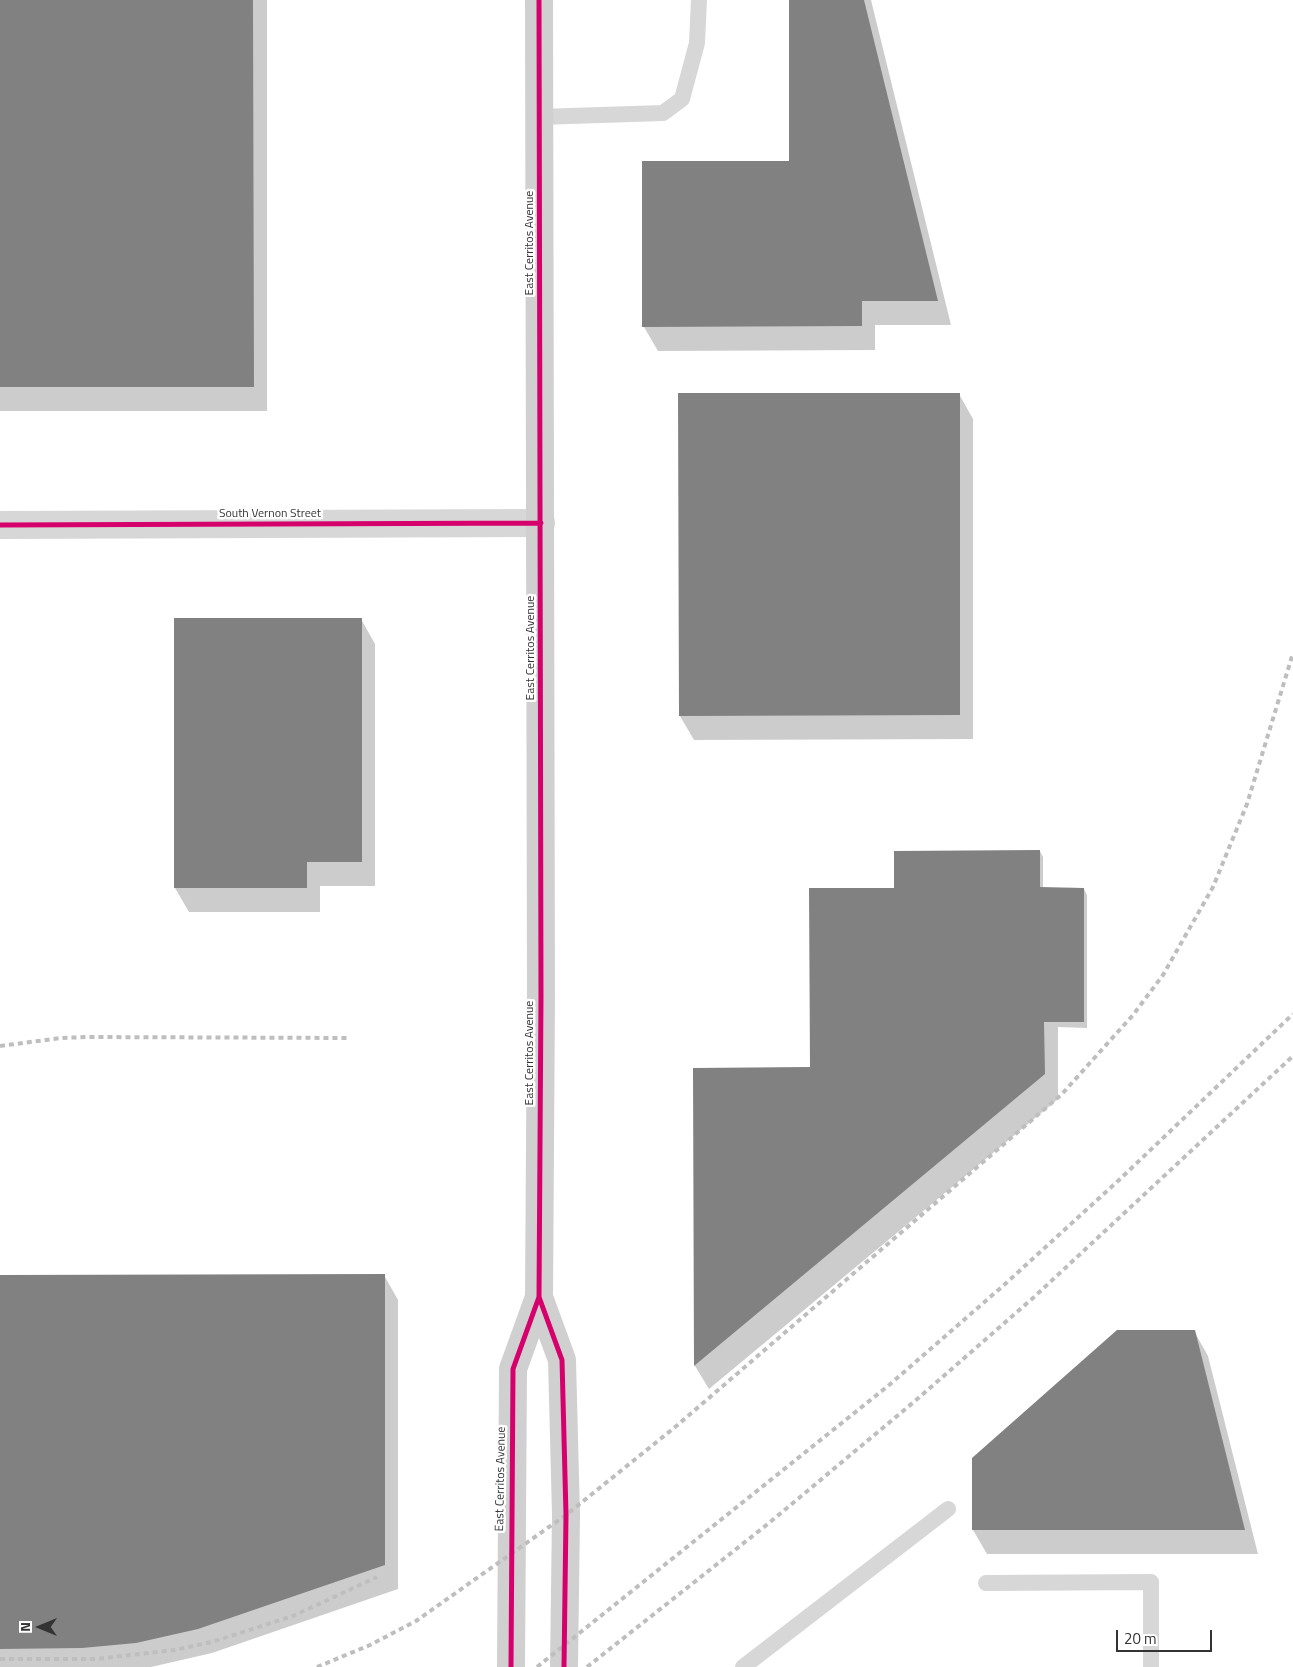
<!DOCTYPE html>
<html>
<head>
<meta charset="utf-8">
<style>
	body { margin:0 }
	#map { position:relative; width:1293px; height:1667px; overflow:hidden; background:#fff; font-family:"Titillium Web",sans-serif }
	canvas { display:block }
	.north { position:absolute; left:15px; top:1602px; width:50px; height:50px; -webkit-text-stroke:4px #fff; paint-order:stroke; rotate:270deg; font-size:14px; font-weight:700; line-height:20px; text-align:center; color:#333 }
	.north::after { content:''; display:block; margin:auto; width:18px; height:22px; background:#333; clip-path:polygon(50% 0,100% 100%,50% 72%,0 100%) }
	.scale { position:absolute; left:1116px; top:1630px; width:96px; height:22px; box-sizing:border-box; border:2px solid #333; border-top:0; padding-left:6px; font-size:15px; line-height:18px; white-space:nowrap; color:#333; -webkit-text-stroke:4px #fff; paint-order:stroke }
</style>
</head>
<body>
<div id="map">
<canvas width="1293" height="1667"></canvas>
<div class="north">N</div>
<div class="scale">20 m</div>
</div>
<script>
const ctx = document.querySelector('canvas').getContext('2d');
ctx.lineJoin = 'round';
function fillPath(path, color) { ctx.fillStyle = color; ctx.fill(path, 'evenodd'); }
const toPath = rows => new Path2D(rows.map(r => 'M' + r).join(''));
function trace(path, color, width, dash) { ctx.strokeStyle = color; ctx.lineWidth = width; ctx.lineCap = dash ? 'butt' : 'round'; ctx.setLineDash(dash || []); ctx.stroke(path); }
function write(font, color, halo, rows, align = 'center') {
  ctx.font = font + ' "Titillium Web",sans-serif'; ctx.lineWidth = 5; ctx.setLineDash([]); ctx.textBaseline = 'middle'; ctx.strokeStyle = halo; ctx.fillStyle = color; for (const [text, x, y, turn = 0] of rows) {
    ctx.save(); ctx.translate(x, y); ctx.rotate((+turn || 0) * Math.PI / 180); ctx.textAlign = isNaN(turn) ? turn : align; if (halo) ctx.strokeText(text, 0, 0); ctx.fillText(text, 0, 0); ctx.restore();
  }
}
const shadow = toPath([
	[0,0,267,0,267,411,0,411],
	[790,0,871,0,951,325,875,325,875,350,658,351,644,327,790,163],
	[959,394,973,419,973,739,694,740,680,716],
	[361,619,375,644,375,886,320,886,320,912,189,912,175,888],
	[1040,851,1043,857,1043,888,1084,889,1087,895,1087,1028,1058,1027,1058,1099,709,1389,695,1366,694,1069,811,1069,896,889],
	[384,1275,398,1300,398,1589,212,1653,151,1667,0,1667,0,1277],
	[1194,1331,1208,1356,1258,1554,987,1554,973,1530]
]);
const building = toPath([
	[0,0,253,0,254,387,0,387],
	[789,0,864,0,938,301,862,301,862,326,642,327,642,161,789,161],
	[678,393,960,393,960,715,679,716],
	[174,618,362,618,362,862,307,862,307,888,174,888],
	[1040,850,1040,887,1084,888,1084,1022,1044,1022,1045,1074,694,1366,693,1068,810,1067,809,888,894,888,894,851],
	[385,1274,385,1565,198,1629,136,1643,82,1648,0,1649,0,1275],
	[1117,1330,1195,1330,1245,1530,972,1530,972,1458]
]);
const lane = toPath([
	[539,117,663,113,682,99,697,43,699,0],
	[986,1583,1151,1582,1151,1667],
	[743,1667,948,1509]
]);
const street = toPath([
	[0,525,541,523]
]);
const secondary = toPath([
	[539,1297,562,1360,566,1515,564,1667],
	[511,1667,513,1369,539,1297,541,995,539,0]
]);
const rail = toPath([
	[0,1046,61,1038,88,1037,348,1038],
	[0,1659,96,1659,174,1650,212,1642,293,1616,377,1577],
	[317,1667,370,1645,416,1621,566,1515,674,1428,1062,1094,1133,1015,1163,975,1213,887,1247,804,1293,653],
	[537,1667,888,1386,1004,1285,1119,1180,1293,1014],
	[587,1667,769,1523,915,1401,1033,1298,1293,1056]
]);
const cycleway = toPath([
	[0,525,541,523],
	[539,1297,562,1360,566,1515,564,1667],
	[511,1667,513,1369,539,1297,541,995,539,0]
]);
const streetNames = [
	["East Cerritos Avenue",530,243,-90],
	["South Vernon Street",270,514],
	["East Cerritos Avenue",531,648,-90],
	["East Cerritos Avenue",530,1053,-90],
	["East Cerritos Avenue",501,1479,-89]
];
fillPath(shadow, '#0003');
fillPath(building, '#818181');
trace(lane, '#d7d7d7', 16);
trace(street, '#d7d7d7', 28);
trace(secondary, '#d0d0d0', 28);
trace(rail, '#bebebe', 4, [5, 4]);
trace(cycleway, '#d6006c', 5);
write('12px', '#333', '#fff', streetNames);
</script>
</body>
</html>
